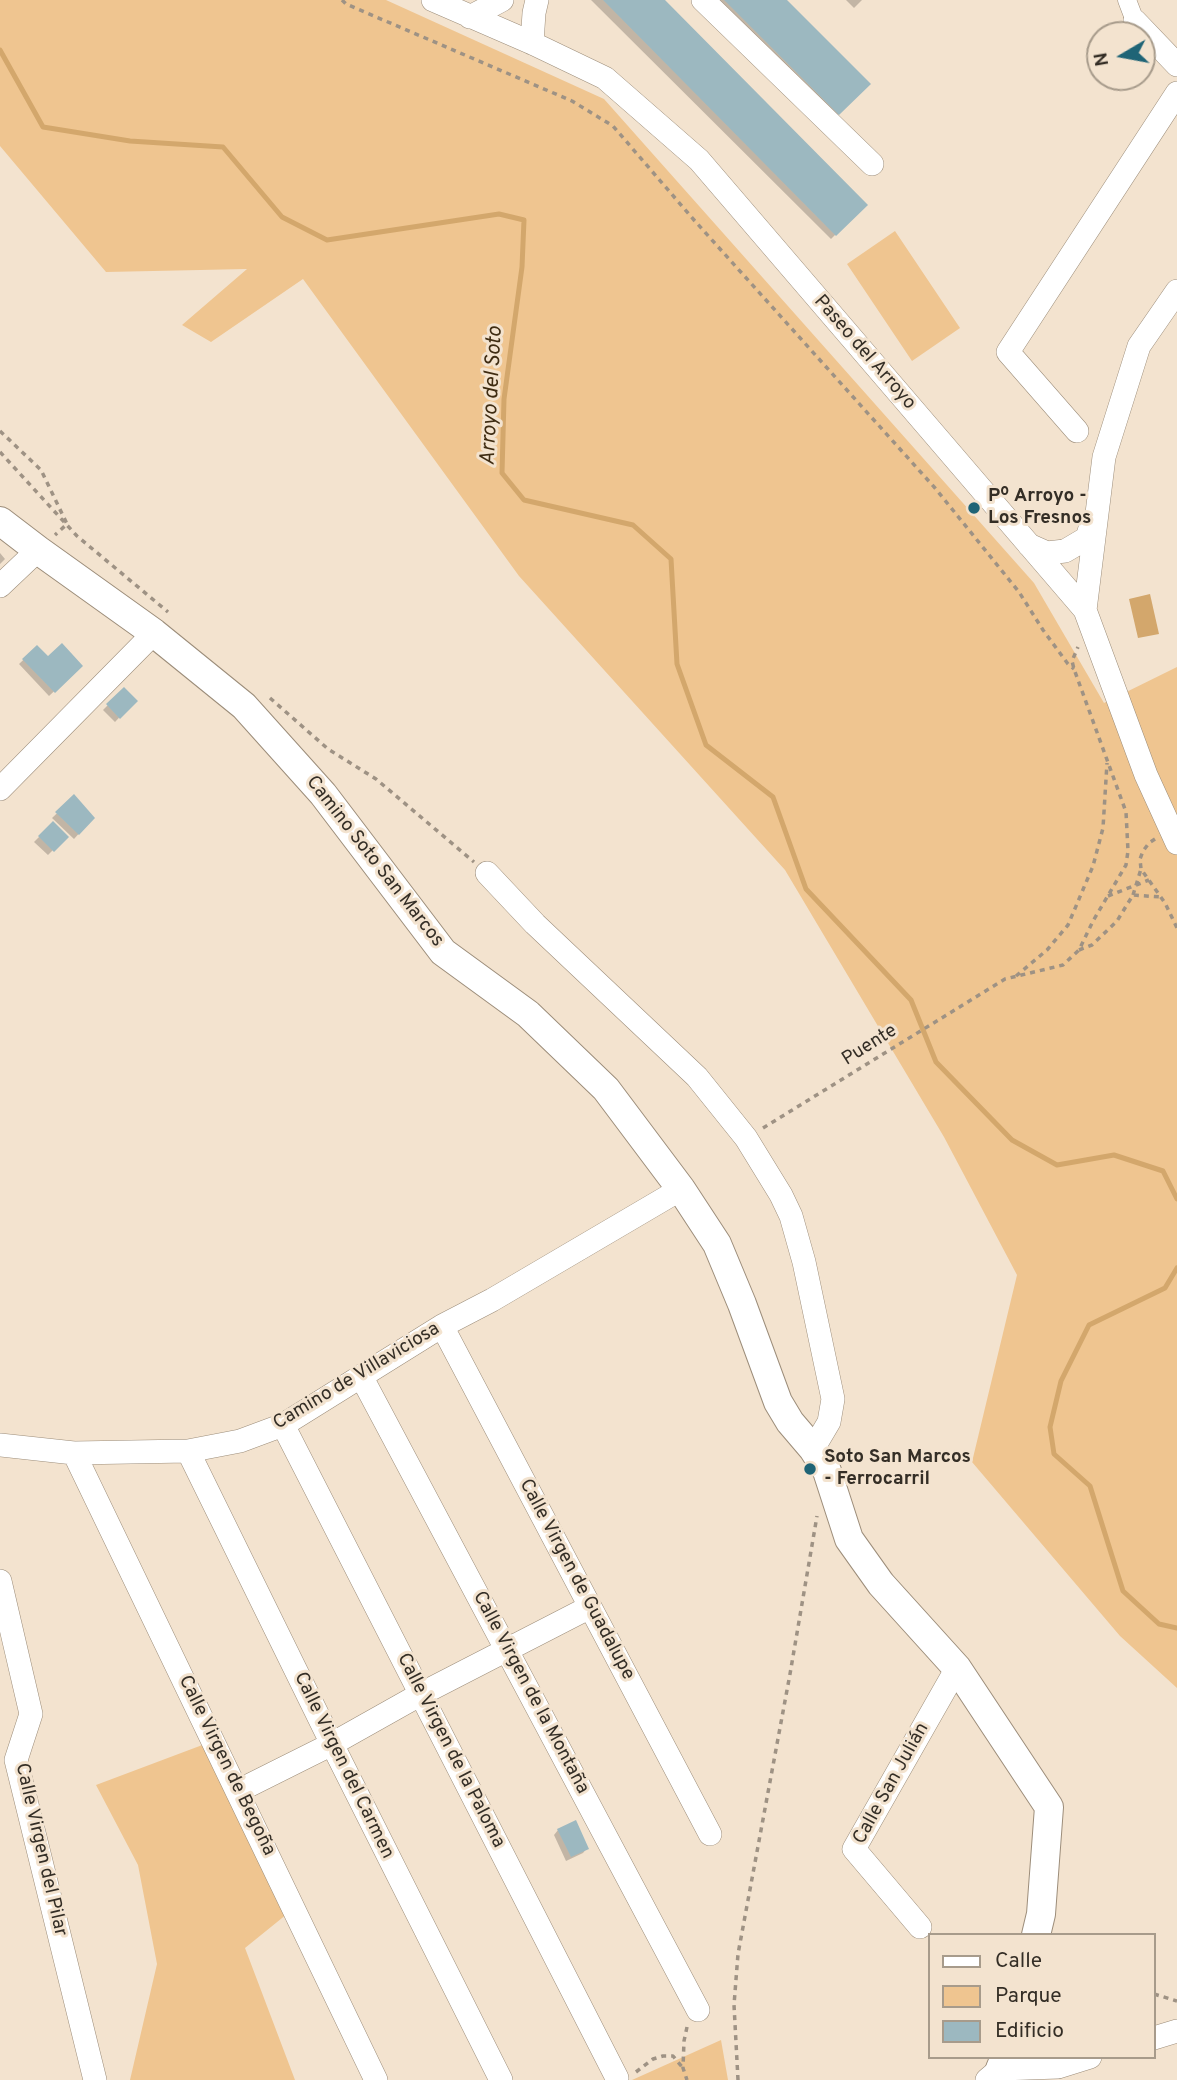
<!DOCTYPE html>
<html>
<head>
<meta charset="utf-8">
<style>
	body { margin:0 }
	#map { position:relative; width:1177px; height:2080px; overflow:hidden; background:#f3e3cf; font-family:Overpass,sans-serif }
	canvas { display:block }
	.legend { position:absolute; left:928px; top:1933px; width:228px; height:126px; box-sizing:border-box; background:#f3e3cf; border:2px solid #a79b8b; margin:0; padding:9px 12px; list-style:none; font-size:21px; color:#342e26 }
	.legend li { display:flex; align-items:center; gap:14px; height:35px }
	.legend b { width:35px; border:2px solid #a79b8b }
	.north { position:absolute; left:1086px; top:21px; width:70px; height:70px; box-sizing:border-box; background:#f3e3cf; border:2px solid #a79b8b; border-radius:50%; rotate:260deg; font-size:19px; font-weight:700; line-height:28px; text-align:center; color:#342e26 }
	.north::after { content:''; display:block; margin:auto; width:24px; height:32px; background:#1f6476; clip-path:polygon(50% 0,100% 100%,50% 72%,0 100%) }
</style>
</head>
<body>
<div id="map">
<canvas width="1177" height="2080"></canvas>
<ul class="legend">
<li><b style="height:9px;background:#fff"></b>Calle</li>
<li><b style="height:19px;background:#efc590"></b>Parque</li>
<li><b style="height:19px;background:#9cb8c0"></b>Edificio</li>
</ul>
<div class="north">N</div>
</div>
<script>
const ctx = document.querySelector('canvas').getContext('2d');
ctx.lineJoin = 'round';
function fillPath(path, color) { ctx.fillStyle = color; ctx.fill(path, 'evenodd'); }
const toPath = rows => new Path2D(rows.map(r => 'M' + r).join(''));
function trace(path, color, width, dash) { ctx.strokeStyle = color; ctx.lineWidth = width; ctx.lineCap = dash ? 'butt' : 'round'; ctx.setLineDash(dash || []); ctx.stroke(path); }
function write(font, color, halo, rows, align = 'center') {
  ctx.font = font + ' Overpass,sans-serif'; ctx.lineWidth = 6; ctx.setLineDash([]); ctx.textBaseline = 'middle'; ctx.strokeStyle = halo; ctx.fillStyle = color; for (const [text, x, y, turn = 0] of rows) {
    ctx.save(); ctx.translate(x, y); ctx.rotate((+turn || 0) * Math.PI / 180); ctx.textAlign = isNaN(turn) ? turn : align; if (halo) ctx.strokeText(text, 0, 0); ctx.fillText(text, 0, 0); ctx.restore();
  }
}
const green = toPath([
	[0,0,386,0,604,99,1034,583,1104,703,1177,667,1177,1688,1120,1636,972,1462,1017,1275,944,1137,785,870,519,576,303,279,211,342,182,325,247,269,106,272,0,146],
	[895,231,960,328,912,361,847,264],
	[205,1744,287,1914,245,1948,295,2080,130,2080,157,1964,138,1865,96,1785],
	[721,2040,728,2080,632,2080]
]);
const water = toPath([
	[1150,594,1159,634,1138,638,1129,599]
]);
const shadow = toPath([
	[591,0,663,0,865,205,831,239],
	[715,0,785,0,868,84,834,119],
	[846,0,862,0,854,8],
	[0,553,5,559,0,564],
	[37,647,48,659,81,666,49,696,19,664],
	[124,689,135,701,115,722,103,710],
	[74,797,93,818,74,839,52,818],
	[53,823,66,837,48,855,34,842],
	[558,1830,587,1848,583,1853,566,1861,554,1835]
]);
const stream = toPath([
	[0,50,43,127,130,141,223,147,282,217,327,240,499,214,524,220,522,267,504,399,502,473,524,500,633,525,671,559,677,664,706,745,773,797,806,889,911,1000,936,1062,1012,1140,1057,1165,1114,1155,1163,1171,1177,1199],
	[1177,1268,1165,1288,1089,1325,1061,1381,1050,1427,1054,1454,1090,1486,1123,1591,1159,1624,1177,1628]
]);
const building = toPath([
	[603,0,665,0,868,205,836,236],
	[724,0,787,0,871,84,839,115],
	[62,643,83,666,55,693,22,659,37,645,48,656],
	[124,687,138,701,120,719,106,704],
	[74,794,95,818,79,835,55,812],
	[53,821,69,837,54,852,38,836],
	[576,1820,589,1849,571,1857,557,1829]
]);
const path = toPath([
	[342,0,346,4,572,101,613,126,694,220,935,488,1019,592,1043,630,1068,664,1074,669],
	[0,431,41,470,67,524,55,535],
	[0,452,77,536,168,612],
	[270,698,328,749,376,779,474,862],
	[1155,839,1149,843,1143,851,1140,859,1141,869,1165,903,1177,928],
	[1133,895,1141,869],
	[1108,896,1149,880],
	[1079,950,1092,945,1117,921,1133,895,1161,897],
	[1016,976,1047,950,1068,925,1093,866,1103,828,1107,763],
	[763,1128,1005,979,1063,965,1079,950,1093,921,1126,865,1128,851,1126,812,1074,669,1072,661,1078,647],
	[1154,1994,1177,2001],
	[687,2027,684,2041,683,2068,687,2080],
	[636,2072,653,2059,663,2056,673,2056,683,2068],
	[738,2080,734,2005,738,1954,790,1674,817,1516]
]);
const pedestrian = toPath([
	[1127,0,1135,21]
]);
const minor = toPath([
	[433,0,532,43,605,78,699,160,1085,610,1146,775,1177,843],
	[703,0,872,164],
	[470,17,502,0],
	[1135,21,1177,65],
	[532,43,534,13,537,0],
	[1077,431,1008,352,1177,93],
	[1029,545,1047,553,1065,551,1087,538,1092,522],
	[0,586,38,550],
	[1085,610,1104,457,1139,346,1177,291],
	[0,789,154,633],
	[487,873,535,924,697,1077,746,1138,781,1195,791,1216,804,1262,833,1399,829,1422,813,1449],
	[442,1326,710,1834],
	[361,1376,698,2010],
	[283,1425,617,2078],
	[0,1445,74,1453,188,1451,240,1441,283,1425,442,1326,492,1300,681,1189],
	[188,1451,332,1744,501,2080],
	[74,1453,376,2080],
	[0,1581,31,1714,16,1760,95,2080],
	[238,1791,332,1744,421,1694,590,1607],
	[920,1927,854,1849,957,1668],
	[1154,2038,1177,2031],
	[987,2080,1000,2069,1058,2067,1090,2057]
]);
const tertiary = toPath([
	[0,521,38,550,154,633,244,706,323,794,443,952,528,1014,606,1089,681,1189,717,1244,742,1304,778,1402,790,1422,813,1449,827,1471,849,1539,881,1584,957,1668,1049,1807,1041,1914,1036,1935],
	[1000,2069,1005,2057]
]);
const markers = [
	[974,508,7,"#1f6476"],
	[810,1469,7,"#1f6476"]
];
const streetNames = [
	["Paseo del Arroyo",864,353,49],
	["Camino Soto San Marcos",374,862,52],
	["Puente",870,1046,-32],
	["Camino de Villaviciosa",357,1377,-31],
	["Calle Virgen de Guadalupe",576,1580,62],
	["Calle Virgen de la Montaña",530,1693,62],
	["Calle Virgen de la Paloma",450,1751,63],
	["Calle Virgen de Begoña",226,1766,64],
	["Calle Virgen del Carmen",343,1766,64],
	["Calle San Julián",892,1784,-61],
	["Calle Virgen del Pilar",40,1850,77]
];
const poiNames = [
	["Pº Arroyo -",988,497],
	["Los Fresnos",988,519],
	["Soto San Marcos",824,1458],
	["- Ferrocarril",824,1480]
];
const waterNames = [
	["Arroyo del Soto",493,396,-87]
];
fillPath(green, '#efc590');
fillPath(water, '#d3a76c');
fillPath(shadow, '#0003');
trace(stream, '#d3a76c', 5);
fillPath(building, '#9cb8c0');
trace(pedestrian, '#9c8d7a', 19);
trace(minor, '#9c8d7a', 24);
trace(tertiary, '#9c8d7a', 30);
trace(path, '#9e9284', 3.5, [5, 5]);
trace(pedestrian, '#fff', 18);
trace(minor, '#fff', 23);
trace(tertiary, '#fff', 28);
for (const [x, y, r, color] of markers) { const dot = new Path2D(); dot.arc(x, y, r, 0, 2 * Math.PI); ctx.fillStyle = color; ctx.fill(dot); trace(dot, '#f3e3cf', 2.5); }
write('19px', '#342e26', '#f3e3cf', streetNames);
write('bold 19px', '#342e26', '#f3e3cf', poiNames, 'left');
write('italic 21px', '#3f2c12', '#f3e3cf', waterNames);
</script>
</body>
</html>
